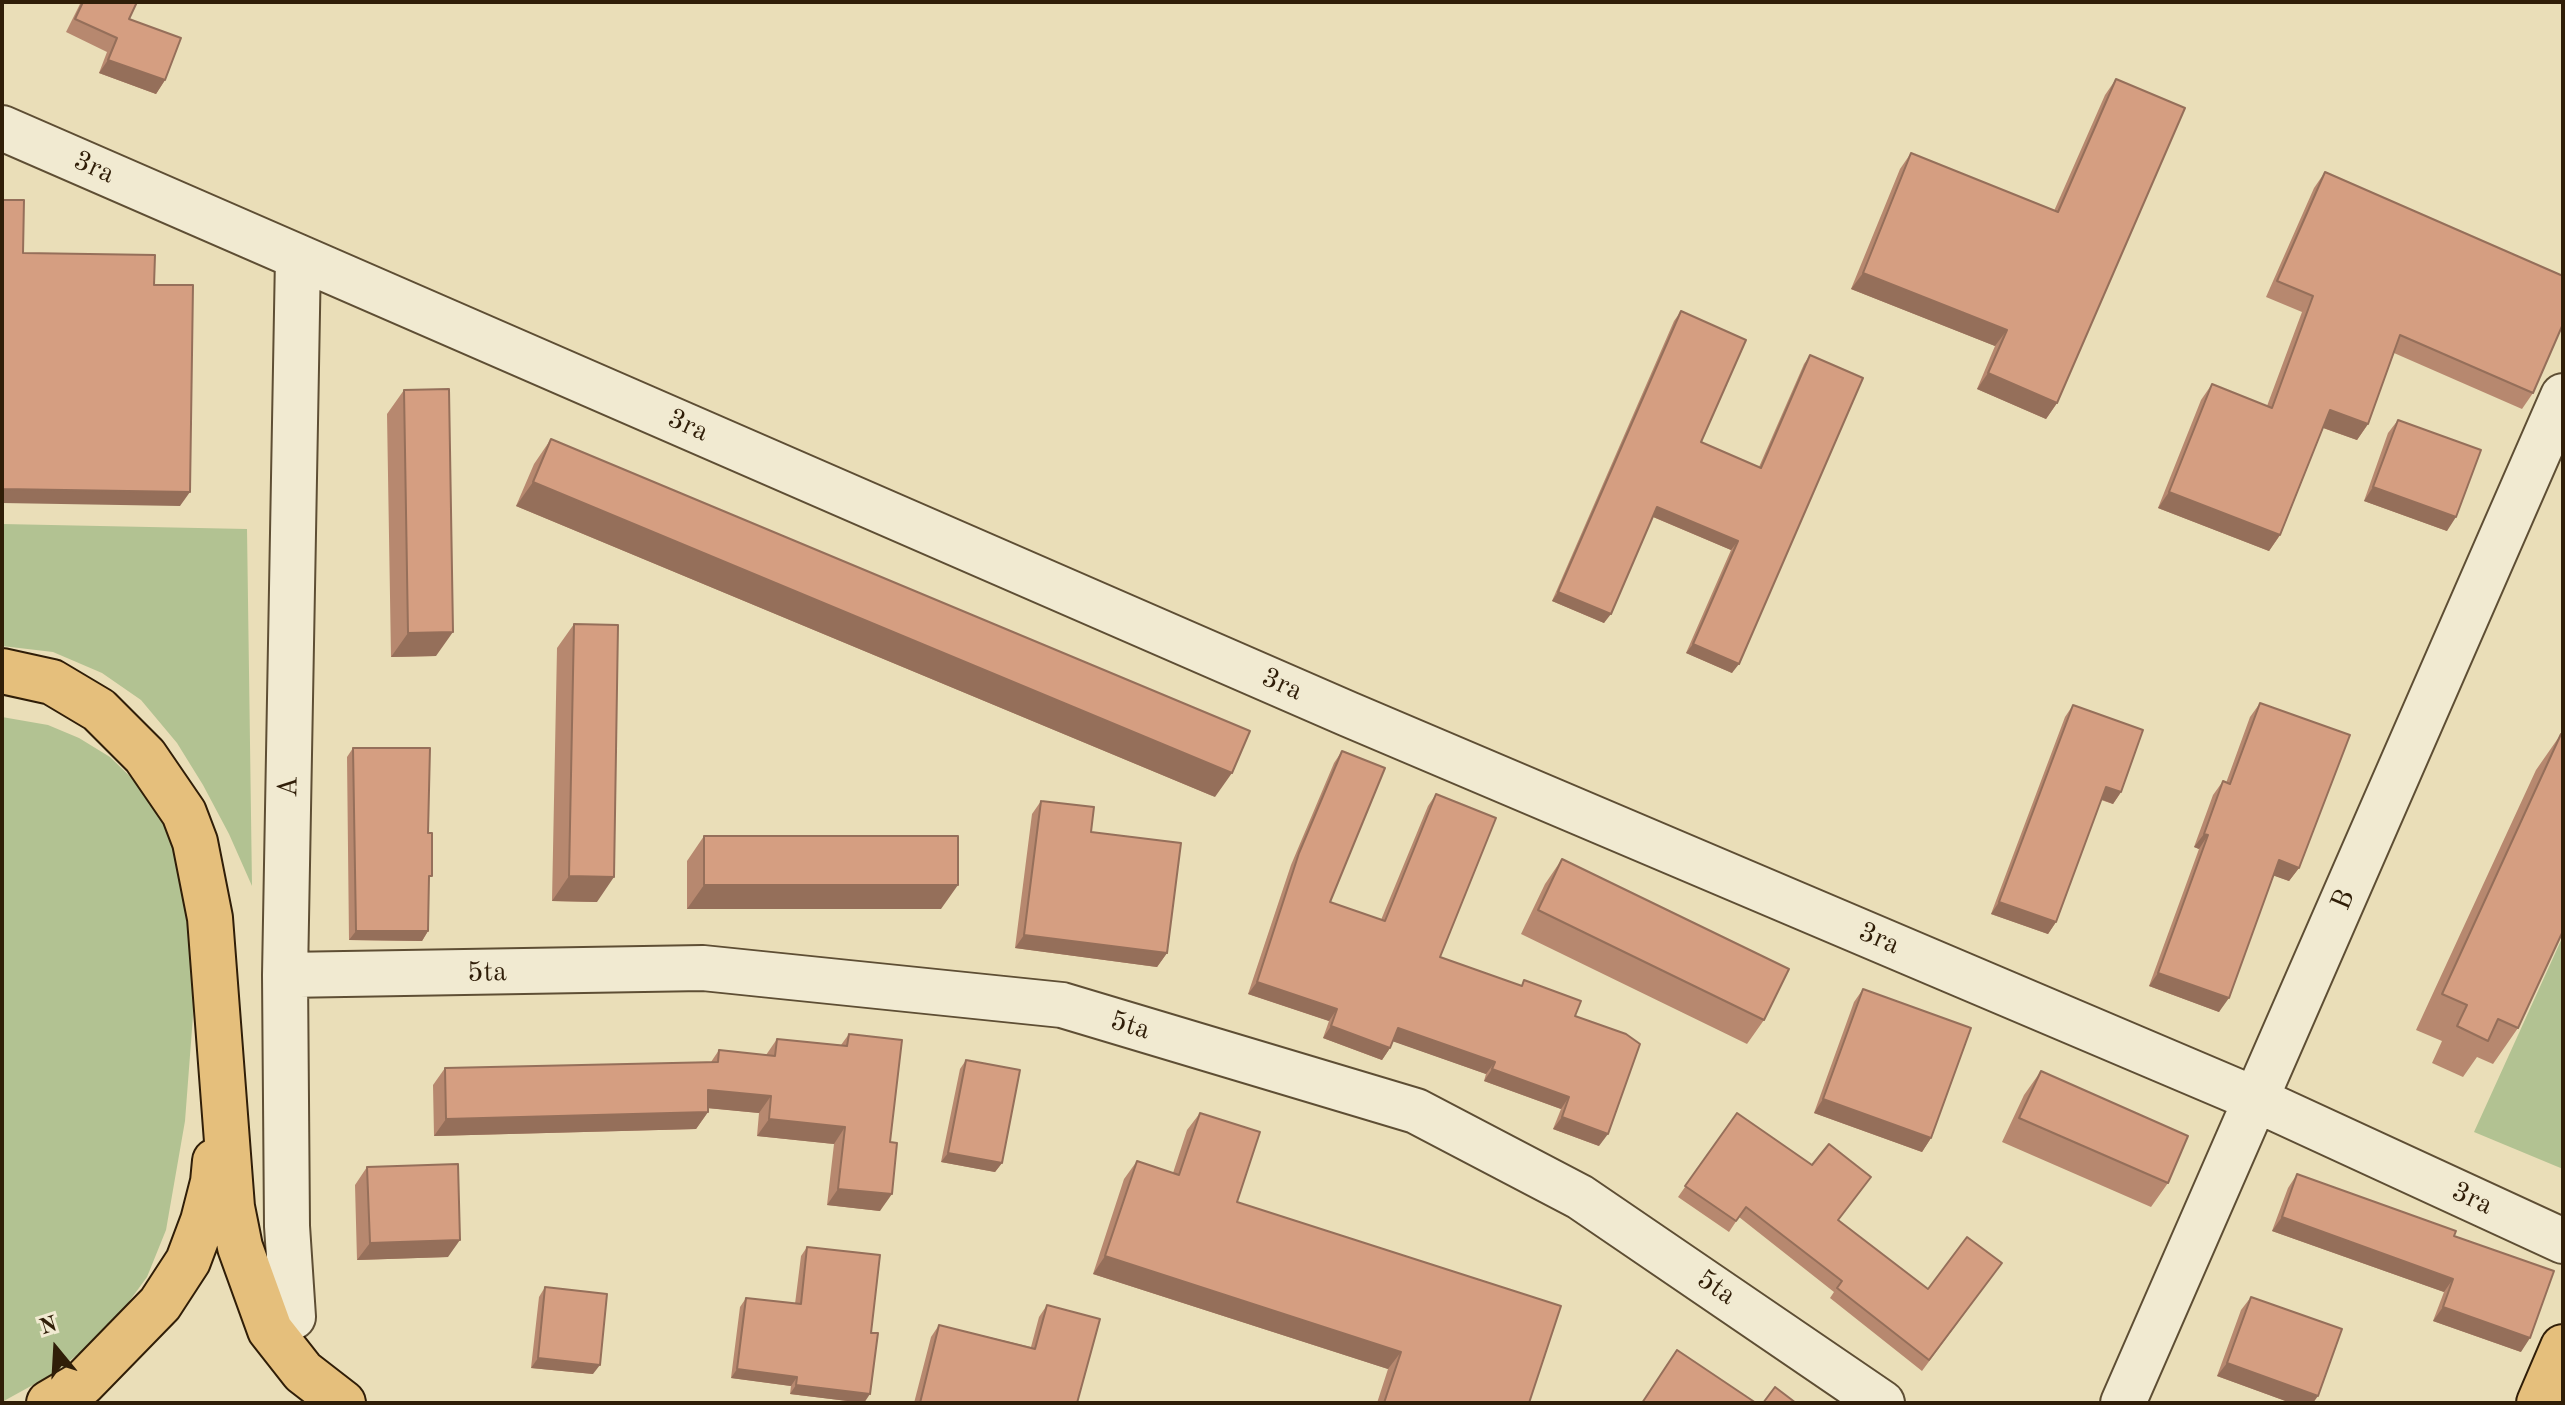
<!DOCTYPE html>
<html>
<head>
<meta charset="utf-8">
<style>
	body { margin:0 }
	#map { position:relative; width:2565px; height:1405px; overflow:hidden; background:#eadeb8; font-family:"Old Standard TT",serif }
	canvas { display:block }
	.frame { position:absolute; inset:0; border:4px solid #301e08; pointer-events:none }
	.north { position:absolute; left:16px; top:1309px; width:80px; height:80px; -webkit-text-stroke:6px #f1ead1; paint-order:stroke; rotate:342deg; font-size:22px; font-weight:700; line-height:32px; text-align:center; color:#301e08 }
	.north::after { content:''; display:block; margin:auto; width:28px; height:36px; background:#301e08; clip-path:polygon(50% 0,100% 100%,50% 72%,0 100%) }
</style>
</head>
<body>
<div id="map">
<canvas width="2565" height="1405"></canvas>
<div class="frame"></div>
<div class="north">N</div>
</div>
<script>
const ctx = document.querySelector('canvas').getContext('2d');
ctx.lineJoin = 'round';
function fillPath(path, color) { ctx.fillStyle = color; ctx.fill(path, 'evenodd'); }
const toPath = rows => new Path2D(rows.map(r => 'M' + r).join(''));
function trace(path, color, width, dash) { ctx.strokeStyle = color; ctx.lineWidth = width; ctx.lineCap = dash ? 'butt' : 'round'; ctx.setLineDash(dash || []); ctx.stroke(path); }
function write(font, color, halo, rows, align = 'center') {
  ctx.font = font + ' "Old Standard TT",serif'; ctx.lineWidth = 7; ctx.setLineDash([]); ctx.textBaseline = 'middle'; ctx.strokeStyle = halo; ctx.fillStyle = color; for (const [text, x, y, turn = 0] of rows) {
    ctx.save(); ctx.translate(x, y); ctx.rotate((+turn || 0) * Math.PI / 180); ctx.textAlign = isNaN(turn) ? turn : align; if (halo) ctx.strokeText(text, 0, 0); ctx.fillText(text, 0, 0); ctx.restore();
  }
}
const green = toPath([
	[2,524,247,529,252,886,229,834,203,785,177,743,141,700,102,673,53,652,2,646],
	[2,717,48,725,79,738,110,757,143,789,165,820,181,863,192,921,193,1016,185,1121,166,1230,147,1277,117,1318,85,1349,51,1375,2,1402],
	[2563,936,2563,1169,2474,1132]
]);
const minor = toPath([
	[2,128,1348,714,2257,1100,2563,1241],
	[285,975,703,968,1062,1005,1416,1111,1580,1197,1882,1403],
	[293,1317,287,1226,285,975,298,257],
	[2123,1403,2563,396]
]);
const major = toPath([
	[2539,1403,2563,1347]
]);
const highway = toPath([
	[2,671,52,682,99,710,145,756,184,813,195,842,210,918,232,1207,240,1247,270,1330,303,1372,343,1403],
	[49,1403,83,1383,160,1304,188,1261,203,1221,213,1182,215,1161]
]);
const wall = toPath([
	[81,2,137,2,129,19,165,80,156,94,99,73,107,52,66,32],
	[2116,79,2057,403,2046,419,1977,389,1995,346,1851,289,1900,169,1911,153,2054,211,2105,95],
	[2325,172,2533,393,2522,409,2394,353,2368,424,2357,440,2323,428,2280,535,2269,551,2158,508,2201,400,2212,384,2267,406,2302,312,2266,297,2314,188],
	[1681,311,1701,442,1759,467,1804,364,1810,355,1732,673,1686,653,1731,550,1653,517,1604,623,1552,601,1674,321],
	[404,390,436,656,391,657,387,414],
	[2398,420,2447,531,2364,501,2388,433],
	[551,439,1215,797,516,506,534,464],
	[574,624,597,902,552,901,557,648],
	[2260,703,2299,868,2289,881,2273,875,2219,1012,2149,986,2199,849,2194,847,2213,795,2223,781,2226,783,2250,717],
	[2073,705,2121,792,2113,804,2101,800,2056,922,2048,934,1991,914,2065,717],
	[2561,734,2518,1028,2493,1064,2477,1057,2463,1077,2432,1063,2442,1041,2416,1030,2536,770],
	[353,748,428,833,428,931,422,941,349,940,347,757],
	[1342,751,1330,902,1381,920,1428,806,1436,794,1440,957,1521,986,1524,980,1575,1016,1599,1146,1553,1129,1561,1109,1484,1081,1486,1074,1393,1041,1390,1048,1382,1060,1323,1038,1329,1021,1248,994,1291,865,1334,763],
	[1041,801,1091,832,1167,953,1157,967,1015,948,1032,814],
	[704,836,941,909,687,909,687,861],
	[1562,859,1764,1020,1747,1044,1521,934,1545,884],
	[1863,989,1931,1138,1922,1152,1814,1113,1854,1002],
	[849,1034,880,1211,827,1205,834,1144,757,1136,759,1113,708,1108,708,1112,696,1129,434,1136,433,1085,445,1068,711,1062,719,1050,766,1055,777,1039,841,1045],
	[966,1060,1002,1163,995,1172,941,1162,960,1069],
	[2041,1071,2168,1183,2151,1207,2002,1142,2024,1095],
	[1200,1113,1237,1202,1529,1403,1377,1403,1388,1369,1093,1274,1124,1179,1137,1161,1173,1173,1187,1130],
	[1737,1113,1812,1165,1871,1177,1838,1220,1928,1289,2002,1263,1922,1371,1830,1298,1834,1292,1739,1217,1729,1232,1678,1197],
	[367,1167,448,1257,357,1260,355,1185],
	[2297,1174,2454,1236,2521,1352,2433,1321,2444,1292,2272,1231,2288,1188],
	[807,1247,864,1403,790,1394,791,1386,731,1378,740,1307,746,1298,795,1304,801,1256],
	[545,1287,593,1374,531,1368,539,1297],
	[2251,1297,2313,1403,2291,1403,2217,1376,2241,1310],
	[1047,1305,1077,1403,914,1403,931,1337,939,1325,1031,1347,1039,1317]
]);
const shadedWall = toPath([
	[108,60,165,80,156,94,99,73],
	[1863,273,2007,330,1995,346,1851,289],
	[1988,373,2057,403,2046,419,1977,389],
	[2330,410,2368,424,2357,440,2318,426],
	[533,482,1232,773,1215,797,516,506],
	[2373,487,2456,517,2447,531,2364,501],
	[2,489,190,492,180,506,2,503],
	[2169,492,2280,535,2269,551,2158,508],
	[1657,507,1738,541,1731,550,1651,516],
	[1558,592,1611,614,1604,623,1552,601],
	[453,632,436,656,391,657,408,633],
	[1693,644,1739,664,1732,673,1686,653],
	[2106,787,2121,792,2113,804,2098,798],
	[2204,834,2208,835,2199,849,2194,847],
	[2279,860,2299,868,2289,881,2269,874],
	[569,876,614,877,597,902,552,901],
	[704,885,958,885,941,909,687,909],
	[1999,902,2056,922,2048,934,1991,914],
	[356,931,428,931,422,941,349,940],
	[1024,935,1167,953,1157,967,1015,948],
	[2158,973,2229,998,2219,1012,2149,986],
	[1257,982,1337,1009,1329,1021,1248,994],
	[1331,1026,1390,1048,1382,1060,1323,1038],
	[1398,1028,1495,1062,1486,1074,1389,1040],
	[1492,1069,1569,1097,1561,1109,1484,1081],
	[708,1090,771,1096,759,1113,696,1107],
	[1823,1099,1931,1138,1922,1152,1814,1113],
	[708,1112,696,1129,434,1136,446,1119],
	[1562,1117,1608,1134,1599,1146,1553,1129],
	[769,1119,845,1127,834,1144,757,1136],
	[948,1153,1002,1163,995,1172,941,1162],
	[838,1189,892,1194,880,1211,827,1205],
	[2282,1217,2453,1279,2444,1292,2272,1231],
	[460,1240,448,1257,357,1260,370,1243],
	[1105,1256,1401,1352,1388,1369,1093,1274],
	[2443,1307,2530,1338,2521,1352,2433,1321],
	[538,1358,600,1365,593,1374,531,1368],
	[2227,1363,2318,1396,2313,1403,2291,1403,2217,1376],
	[737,1369,797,1377,791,1386,731,1378],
	[796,1385,870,1394,864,1403,790,1394]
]);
const building = toPath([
	[83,2,137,2,129,19,181,38,165,80,108,60,117,38,75,19,83,2],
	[2116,79,2185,108,2057,403,1988,373,2007,330,1863,273,1911,153,2058,212,2116,79],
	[2325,172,2563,276,2563,324,2533,393,2400,335,2368,424,2330,410,2280,535,2169,492,2212,384,2272,408,2313,296,2277,281,2325,172],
	[2,200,24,200,23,253,155,255,154,285,193,285,190,492,2,489,2,200],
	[1681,311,1746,340,1701,442,1761,468,1810,355,1863,378,1739,664,1693,644,1738,541,1657,507,1611,614,1558,592,1681,311],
	[449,389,453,632,408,633,404,390,449,389],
	[2398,420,2481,450,2456,517,2373,487,2398,420],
	[551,439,1250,731,1232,773,533,482,551,439],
	[574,624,618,625,614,877,569,876,574,624],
	[2260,703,2350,735,2299,868,2279,860,2229,998,2158,973,2208,835,2204,834,2223,781,2230,784,2260,703],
	[2073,705,2143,730,2121,792,2106,787,2056,922,1999,902,2073,705],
	[2561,734,2563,735,2563,931,2518,1028,2498,1019,2488,1041,2457,1026,2467,1005,2442,994,2561,734],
	[353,748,430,748,428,833,432,833,432,876,429,876,428,931,356,931,353,748],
	[1342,751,1385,768,1330,902,1385,921,1436,794,1496,818,1440,957,1522,986,1524,980,1581,1001,1575,1016,1626,1034,1640,1044,1608,1134,1562,1117,1569,1097,1492,1069,1495,1062,1398,1028,1390,1048,1331,1026,1337,1009,1257,982,1299,853,1342,751],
	[1041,801,1094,807,1091,832,1181,843,1167,953,1024,935,1041,801],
	[704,836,958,836,958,885,704,885,704,836],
	[1562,859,1789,969,1764,1020,1538,910,1562,859],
	[1863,989,1971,1028,1931,1138,1823,1099,1863,989],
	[849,1034,902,1040,890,1142,897,1143,892,1194,838,1189,845,1127,769,1119,771,1096,708,1090,708,1112,446,1119,445,1068,718,1062,719,1050,775,1056,777,1039,847,1046,849,1034],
	[966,1060,1020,1070,1002,1163,948,1153,966,1060],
	[2041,1071,2188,1136,2168,1183,2019,1118,2041,1071],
	[1200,1113,1260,1132,1237,1202,1561,1306,1529,1403,1384,1403,1401,1352,1105,1256,1137,1161,1179,1175,1200,1113],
	[1737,1113,1812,1165,1829,1144,1871,1177,1838,1220,1928,1289,1967,1237,2002,1263,1929,1360,1837,1288,1842,1281,1746,1207,1736,1221,1685,1186,1737,1113],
	[458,1164,460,1240,370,1243,367,1167,458,1164],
	[2297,1174,2456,1231,2454,1236,2554,1271,2530,1338,2443,1307,2453,1279,2282,1217,2297,1174],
	[807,1247,880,1255,871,1333,878,1333,870,1394,796,1385,797,1377,737,1369,746,1298,801,1304,807,1247],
	[545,1287,607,1294,600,1365,538,1358,545,1287],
	[2251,1297,2342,1329,2318,1396,2227,1363,2251,1297],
	[1047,1305,1100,1319,1077,1403,920,1403,939,1325,1035,1349,1047,1305],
	[1677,1350,1756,1403,1642,1403,1677,1350],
	[1775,1387,1796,1403,1763,1403,1775,1387]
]);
const streetNames = [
	["3ra",94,168,24],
	["3ra",688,426,24],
	["3ra",1282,685,24],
	["A",289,787,-89],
	["B",2344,900,-67],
	["3ra",1879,939,23],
	["5ta",487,973,-1],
	["5ta",1130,1026,17],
	["3ra",2472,1199,25],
	["5ta",1716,1288,34]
];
fillPath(green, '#b2c292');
trace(minor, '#5e4e34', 48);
trace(major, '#301e08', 48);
trace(highway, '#301e08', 48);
trace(minor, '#f1ead1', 44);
trace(major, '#e5bf7c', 44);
trace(highway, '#e5bf7c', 44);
fillPath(wall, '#b7886f');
fillPath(shadedWall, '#956f5a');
fillPath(building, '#d59e81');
trace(building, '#956f5a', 2);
write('28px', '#301e08', '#f1ead1', streetNames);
</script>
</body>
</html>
